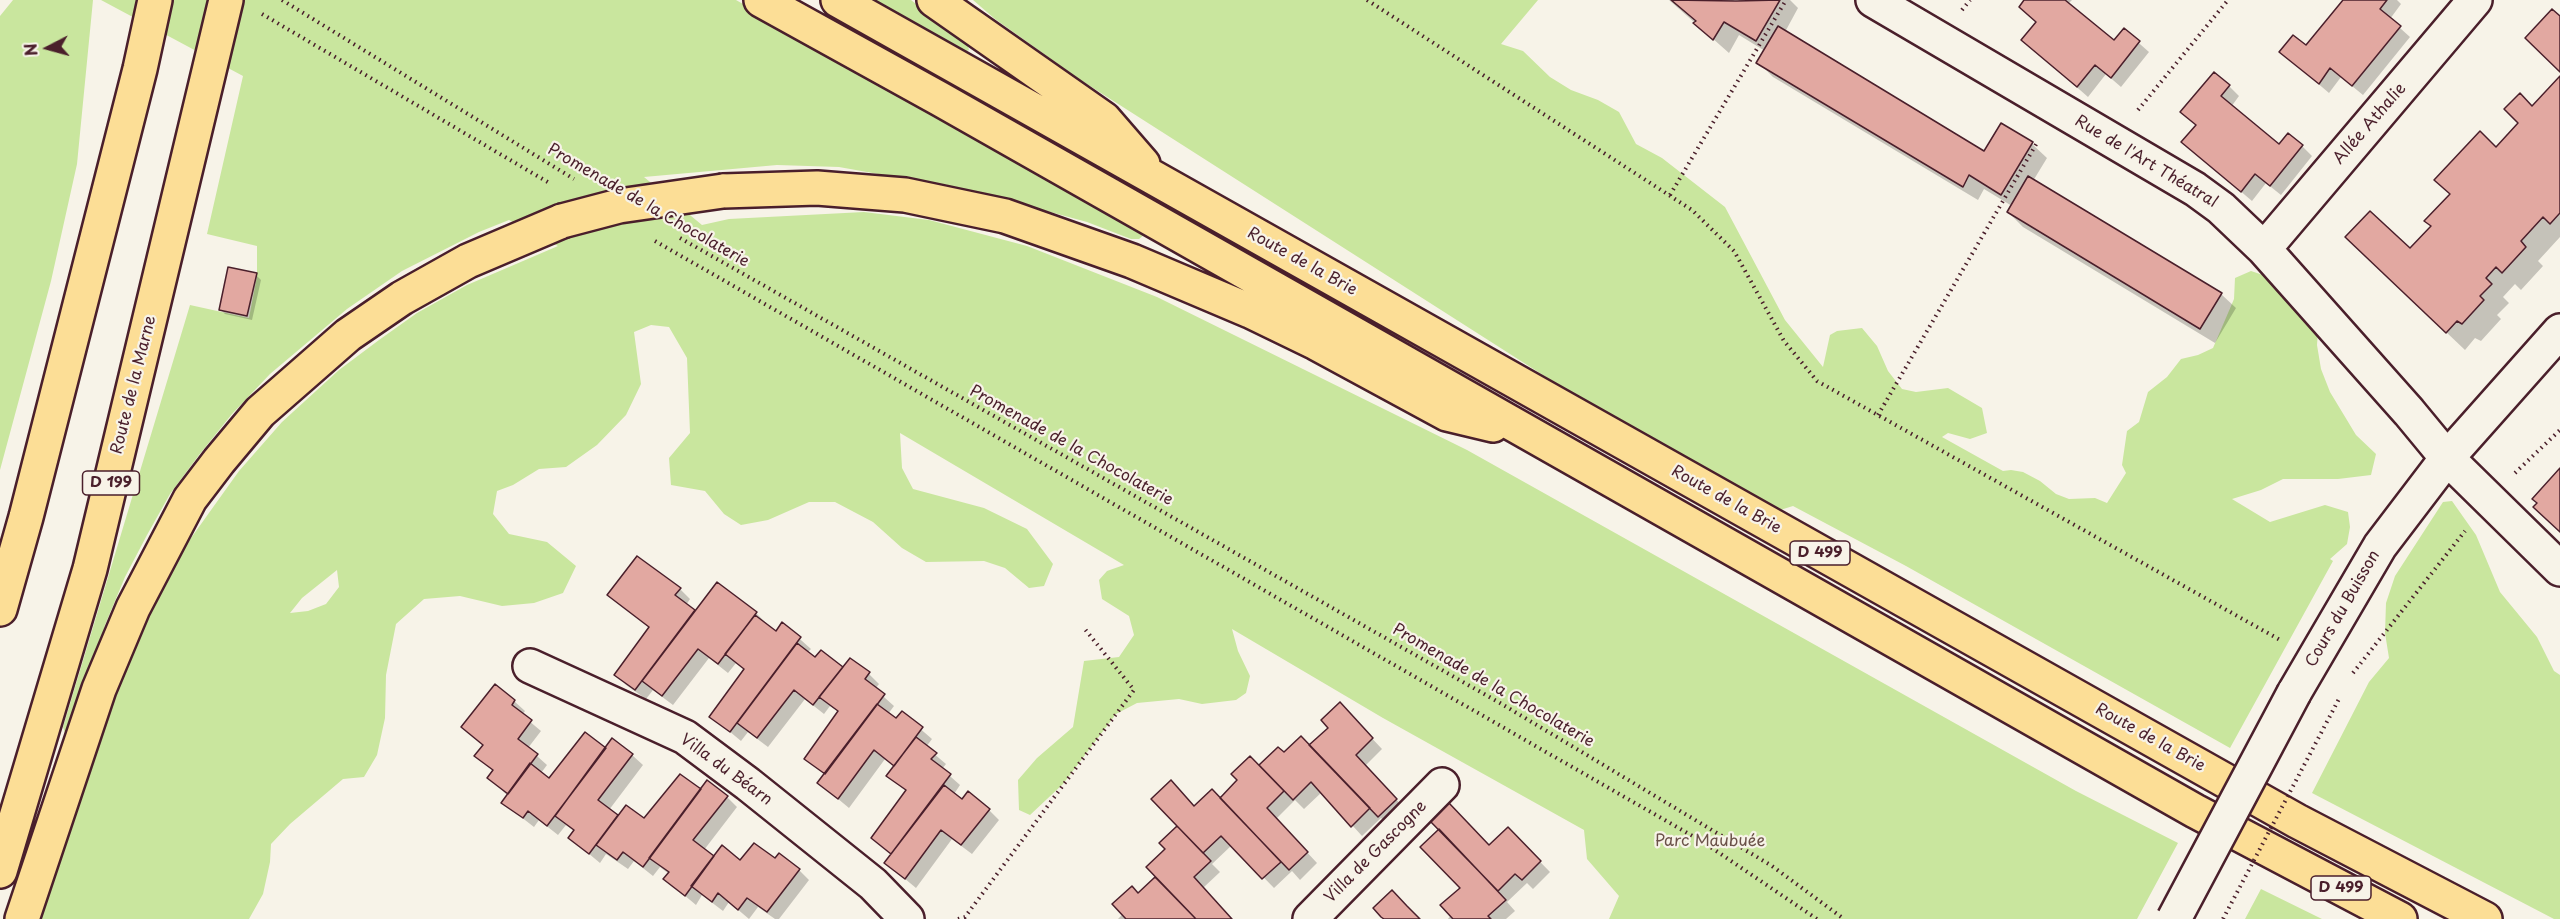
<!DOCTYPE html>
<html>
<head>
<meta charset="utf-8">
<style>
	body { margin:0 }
	#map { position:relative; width:2560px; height:919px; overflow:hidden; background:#f7f3e8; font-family:"Playpen Sans",sans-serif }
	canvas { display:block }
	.north { position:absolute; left:18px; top:18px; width:60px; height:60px; -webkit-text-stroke:4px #f7f3e8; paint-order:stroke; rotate:264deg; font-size:16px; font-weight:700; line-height:24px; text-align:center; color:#4a1f2b }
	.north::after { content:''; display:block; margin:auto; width:21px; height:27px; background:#4a1f2b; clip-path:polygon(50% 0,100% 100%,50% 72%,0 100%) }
</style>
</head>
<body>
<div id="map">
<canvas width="2560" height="919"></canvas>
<div class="north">N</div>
</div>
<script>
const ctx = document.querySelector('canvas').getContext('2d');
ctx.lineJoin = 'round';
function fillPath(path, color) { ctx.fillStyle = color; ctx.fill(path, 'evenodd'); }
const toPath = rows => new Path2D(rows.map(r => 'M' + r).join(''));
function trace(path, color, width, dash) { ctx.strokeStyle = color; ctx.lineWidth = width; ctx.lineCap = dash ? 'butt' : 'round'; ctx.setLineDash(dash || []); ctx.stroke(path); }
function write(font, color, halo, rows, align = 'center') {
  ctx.font = font + ' "Playpen Sans",sans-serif'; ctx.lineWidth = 4.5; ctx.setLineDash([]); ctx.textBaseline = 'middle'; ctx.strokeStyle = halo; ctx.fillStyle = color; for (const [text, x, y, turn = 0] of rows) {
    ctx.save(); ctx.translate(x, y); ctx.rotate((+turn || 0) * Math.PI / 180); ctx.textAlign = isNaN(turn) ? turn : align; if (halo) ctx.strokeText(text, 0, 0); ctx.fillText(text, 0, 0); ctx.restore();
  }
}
const green = toPath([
	[13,0,93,0,77,164,51,281,0,470,0,16],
	[101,0,736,0,1145,234,1139,239,1131,239,1087,222,973,191,839,167,777,165,644,177,702,225,729,219,864,212,929,220,1027,246,1157,297,1467,450,2076,791,2178,843,2137,919,1609,919,1619,896,1587,859,1584,830,1383,718,1232,629,1238,651,1250,676,1246,693,1236,700,1202,704,1179,699,1137,703,1116,714,1063,784,1030,815,1019,810,1018,780,1037,758,1073,727,1084,661,1119,657,1134,635,1129,616,1102,599,1099,580,1107,571,1124,565,900,433,902,468,913,489,984,508,1027,529,1053,564,1044,586,1029,588,1005,568,984,561,926,562,902,548,873,522,835,502,809,502,768,520,741,525,724,514,705,491,671,485,669,458,690,433,687,358,669,327,651,325,634,332,641,384,626,415,597,445,566,467,539,469,513,485,497,491,493,514,509,534,547,542,576,566,563,593,534,603,502,606,460,596,424,599,396,624,386,675,385,718,377,755,364,777,343,779,290,824,271,844,270,862,263,894,249,919,35,919,114,692,150,608,186,545,239,471,282,422,339,370,379,340,417,313,467,285,558,246,509,220,479,232,402,271,347,309,270,374,232,414,199,455,170,494,147,535,125,577,105,625,73,731,65,733,63,727,190,305,249,318,257,276,257,246,207,234,243,76],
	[337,570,339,587,326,604,308,611,290,613,302,598],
	[872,0,911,0,968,46,969,50,962,53],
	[973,0,1538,0,1501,44,1523,51,1550,77,1571,90,1598,100,1619,112,1636,144,1662,158,1725,207,1785,320,1823,367,1830,335,1837,331,1862,328,1877,346,1888,371,1902,389,1916,392,1948,388,1982,408,1987,433,1970,439,1948,433,1942,437,2003,471,2011,470,2023,472,2040,481,2056,494,2069,499,2095,498,2107,503,2126,473,2122,465,2127,431,2139,422,2148,392,2167,377,2181,359,2198,355,2213,348,2234,299,2235,278,2251,271,2266,276,2278,292,2296,311,2308,316,2318,331,2317,345,2321,369,2330,392,2356,435,2376,454,2371,475,2338,479,2283,479,2261,490,2232,499,2270,522,2325,505,2348,512,2350,527,2347,544,2330,559,2333,561,2230,748,1906,566,1793,506,1777,511,1615,421,1079,79,995,19],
	[2452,501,2476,535,2500,592,2537,637,2554,671,2560,675,2560,919,2554,919,2312,793,2369,682,2389,658,2385,633,2386,603,2395,576,2443,502],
	[2261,889,2322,919,2245,919]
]);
const shadow = toPath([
	[1669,0,1733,0,1737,3,1739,0,1790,0,1798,8,1785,32,1985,153,2032,144,2047,158,2033,181,2221,294,2236,308,2215,343,2023,227,2008,212,2012,206,1984,189,1978,200,1773,77,1758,62,1765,51,1739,35,1729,53],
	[2026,0,2072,0,2068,4,2114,42,2124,30,2149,52,2121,87,2106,74,2088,97,2023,40,2037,23],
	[2345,0,2397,0,2401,4,2390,19,2410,37,2363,95,2341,77,2329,93,2281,52,2306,48],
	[2560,78,2560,237,2538,261,2543,266,2521,290,2515,284,2503,297,2509,303,2497,315,2501,319,2481,341,2475,338,2465,350,2365,255,2410,251],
	[2229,86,2239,96,2231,107,2279,146,2302,146,2312,156,2281,195,2266,183,2252,201,2183,142],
	[256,275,261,280,252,320,225,314,220,309],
	[637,558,680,589,690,599,686,605,695,612,756,613,776,633,783,624,811,649,807,653,816,660,843,669,850,660,869,674,879,684,875,689,894,706,888,714,896,720,902,713,932,739,926,747,946,764,942,769,960,785,954,794,962,801,989,810,999,820,972,854,952,839,916,888,886,863,892,855,873,838,907,792,888,776,895,767,885,759,849,808,819,783,825,775,806,758,839,712,830,706,824,714,805,699,768,747,748,732,741,741,711,716,745,670,736,663,728,673,709,658,673,705,653,690,646,699,626,685,616,674,650,628,609,595],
	[495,686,514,701,525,711,522,715,541,731,528,748,547,765,541,773,550,780,605,749,632,755,643,765,609,810,618,817,645,820,700,791,727,797,737,807,704,850,714,858,740,862,775,860,799,870,809,880,779,919,775,919,758,907,749,919,729,902,723,911,702,895,696,905,665,879,669,874,660,867,653,876,634,861,628,869,606,854,600,863,570,838,575,832,566,825,558,835,539,820,534,827,503,803,508,796,489,778,494,772,476,756,484,746,463,727],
	[1350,715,1382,749,1365,766,1406,810,1389,826,1381,818,1362,836,1322,792,1304,809,1295,800,1276,819,1317,863,1300,880,1292,871,1274,888,1232,845,1212,864,1220,872,1203,888,1231,919,1118,919,1158,877,1167,849,1179,826,1194,807,1220,799,1278,749,1284,754,1309,747],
	[1508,829,1550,872,1533,889,1527,883,1507,902,1515,911,1506,919,1448,919,1451,915,1462,888,1490,847]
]);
const building = toPath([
	[1671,0,1736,1,1780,0,1756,41,1724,22,1713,40,1693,23,1696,21,1671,0],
	[2024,0,2065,0,2114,40,2124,28,2140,41,2111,78,2095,65,2077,87,2021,40,2036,22,2019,7,2024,0],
	[2343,0,2387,0,2380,9,2401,26,2352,86,2330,68,2319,84,2279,52,2293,35,2306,45,2343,0],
	[2552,9,2560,16,2560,72,2525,38,2552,9],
	[1778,26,1984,151,2001,123,2033,142,2001,195,1969,175,1963,187,1756,63,1778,26],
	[2214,72,2230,85,2221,96,2279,144,2288,133,2303,145,2270,186,2255,174,2241,192,2181,142,2196,125,2180,112,2214,72],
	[2560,76,2560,213,2550,224,2543,217,2521,241,2526,247,2502,273,2496,267,2486,278,2492,284,2480,296,2484,300,2462,324,2457,321,2446,333,2345,237,2370,211,2410,248,2431,226,2424,221,2450,194,2434,180,2480,131,2496,147,2518,123,2504,109,2520,93,2532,106,2560,76],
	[2028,176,2222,293,2200,329,2007,212,2028,176],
	[228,267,257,273,247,316,219,310,228,267],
	[2560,468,2560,532,2533,507,2537,503,2532,499,2560,468],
	[637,556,681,588,675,595,695,610,635,690,614,675,649,627,607,595,637,556],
	[717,582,757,612,718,664,698,649,662,696,642,681,717,582],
	[755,615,776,631,782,622,801,637,730,732,709,717,744,669,725,654,755,615],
	[797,643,815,657,821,650,843,667,813,705,794,690,757,738,737,723,797,643],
	[850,658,870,672,865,679,885,694,825,774,804,759,838,711,819,697,850,658],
	[495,684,515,700,512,705,532,720,518,739,538,754,508,794,487,778,493,770,474,756,483,745,461,727,495,684],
	[1340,702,1373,738,1356,755,1397,799,1378,817,1309,745,1328,728,1321,720,1340,702],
	[877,704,896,718,902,711,923,727,894,766,874,750,838,799,817,783,877,704],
	[585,732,606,748,547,826,528,811,523,818,501,803,530,763,549,778,585,732],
	[1301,736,1370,808,1351,827,1311,782,1293,800,1259,765,1278,747,1284,752,1301,736],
	[916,737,937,753,931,759,951,774,891,854,871,838,906,790,886,776,916,737],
	[612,738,633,754,598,800,618,815,589,854,568,838,574,830,555,816,612,738],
	[1250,756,1284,791,1267,808,1308,852,1289,870,1220,798,1237,780,1231,774,1250,756],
	[680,774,701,789,643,867,623,852,617,860,596,845,626,805,644,818,680,774],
	[707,780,728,796,693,840,714,856,685,896,663,879,669,872,649,858,707,780],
	[1171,780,1194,806,1212,789,1281,862,1262,879,1221,836,1203,853,1151,799,1171,780],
	[944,785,962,799,968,791,990,809,961,845,941,830,905,879,884,863,944,785],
	[1449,803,1489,845,1508,827,1541,861,1522,880,1515,874,1498,891,1430,821,1449,803],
	[1177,826,1211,861,1194,877,1232,919,1196,919,1146,867,1165,849,1159,843,1177,826],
	[1439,829,1506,900,1488,916,1491,919,1453,919,1440,905,1460,888,1420,847,1439,829],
	[754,843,775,858,779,853,800,869,767,912,747,898,738,910,718,893,712,902,691,886,722,845,740,860,754,843],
	[1155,877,1196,919,1126,919,1112,904,1132,886,1138,893,1155,877],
	[1392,890,1407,906,1420,919,1384,919,1381,917,1373,908,1392,890]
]);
const path = toPath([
	[282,0,574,179],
	[1367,0,1692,210,1734,251,1784,341,1817,381,2282,641],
	[1962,10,1970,0],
	[262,14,551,184],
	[2138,110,2228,0],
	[1670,195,1786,0],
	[680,238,1500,703,1772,866,1844,919],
	[655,241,1703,842,1817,919],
	[1878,415,2038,141],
	[2515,473,2560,430],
	[2353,673,2465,531],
	[958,919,965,917,1134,690,1084,628]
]);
const street = toPath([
	[1873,0,2195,189,2221,208,2264,249,2409,412,2447,458,2560,569],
	[2264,249,2475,0],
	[530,666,685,737,748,784,873,884,907,919],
	[2294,693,2380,546,2447,458,2560,331],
	[1310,919,1442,785]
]);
const highway = toPath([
	[761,0,940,99,2195,811,2400,919],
	[838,0,2297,821,2485,919],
	[934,0,1104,119,1143,164],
	[723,191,817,188,905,195,1005,216,1132,261,1250,311,1316,343,1447,414,1493,425],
	[0,609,26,517,140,69,155,0],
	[0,871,90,569,226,0],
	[22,919,99,689,133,608,190,499,219,461,260,412,348,335,402,298,468,261,562,221]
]);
const pathBridge = toPath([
	[2223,919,2340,697]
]);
const streetBridge = toPath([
	[2174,919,2294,693]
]);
const highwayBridge = toPath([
	[562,221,619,206,723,191]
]);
const shields = [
	[111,483,57],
	[1820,553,60],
	[2341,888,60]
];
const shieldNames = [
	["D 199",111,483],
	["D 499",1820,553],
	["D 499",2341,888]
];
const streetNames = [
	["Allée Athalie",2370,124,-49],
	["Rue de l'Art Théatral",2146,162,31],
	["Promenade de la Chocolaterie",648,206,30],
	["Route de la Brie",1302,262,29],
	["Route de la Marne",134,385,-76],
	["Promenade de la Chocolaterie",1071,446,29],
	["Route de la Brie",1726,500,29],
	["Cours du Buisson",2343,609,-60],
	["Promenade de la Chocolaterie",1493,686,30],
	["Route de la Brie",2150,738,29],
	["Villa du Béarn",726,770,36],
	["Villa de Gascogne",1376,852,-45]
];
const parkNames = [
	["Parc Maubuée",1710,842]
];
fillPath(green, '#c9e69e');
fillPath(shadow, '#0003');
fillPath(building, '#e2a8a1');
trace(building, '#4a1f2b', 1.5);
trace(street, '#4a1f2b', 38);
trace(highway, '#4a1f2b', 38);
trace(path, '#4a1f2b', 4, [1.5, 4.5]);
trace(street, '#f7f3e8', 33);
trace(highway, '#fcde96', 33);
trace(streetBridge, '#4a1f2b', 38, []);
trace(highwayBridge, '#4a1f2b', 38, []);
trace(pathBridge, '#4a1f2b', 4, [1.5, 4.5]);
trace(streetBridge, '#f7f3e8', 33);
trace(highwayBridge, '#fcde96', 33);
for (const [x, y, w] of shields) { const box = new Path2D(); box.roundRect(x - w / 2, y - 12, w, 24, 4.5); ctx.fillStyle = '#f7f3e8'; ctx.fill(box); trace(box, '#4a1f2b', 1.5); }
write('bold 15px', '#4a1f2b', null, shieldNames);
write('16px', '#4a1f2b', '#f7f3e8', streetNames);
write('16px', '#6a5148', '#f7f3e8', parkNames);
</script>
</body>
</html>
